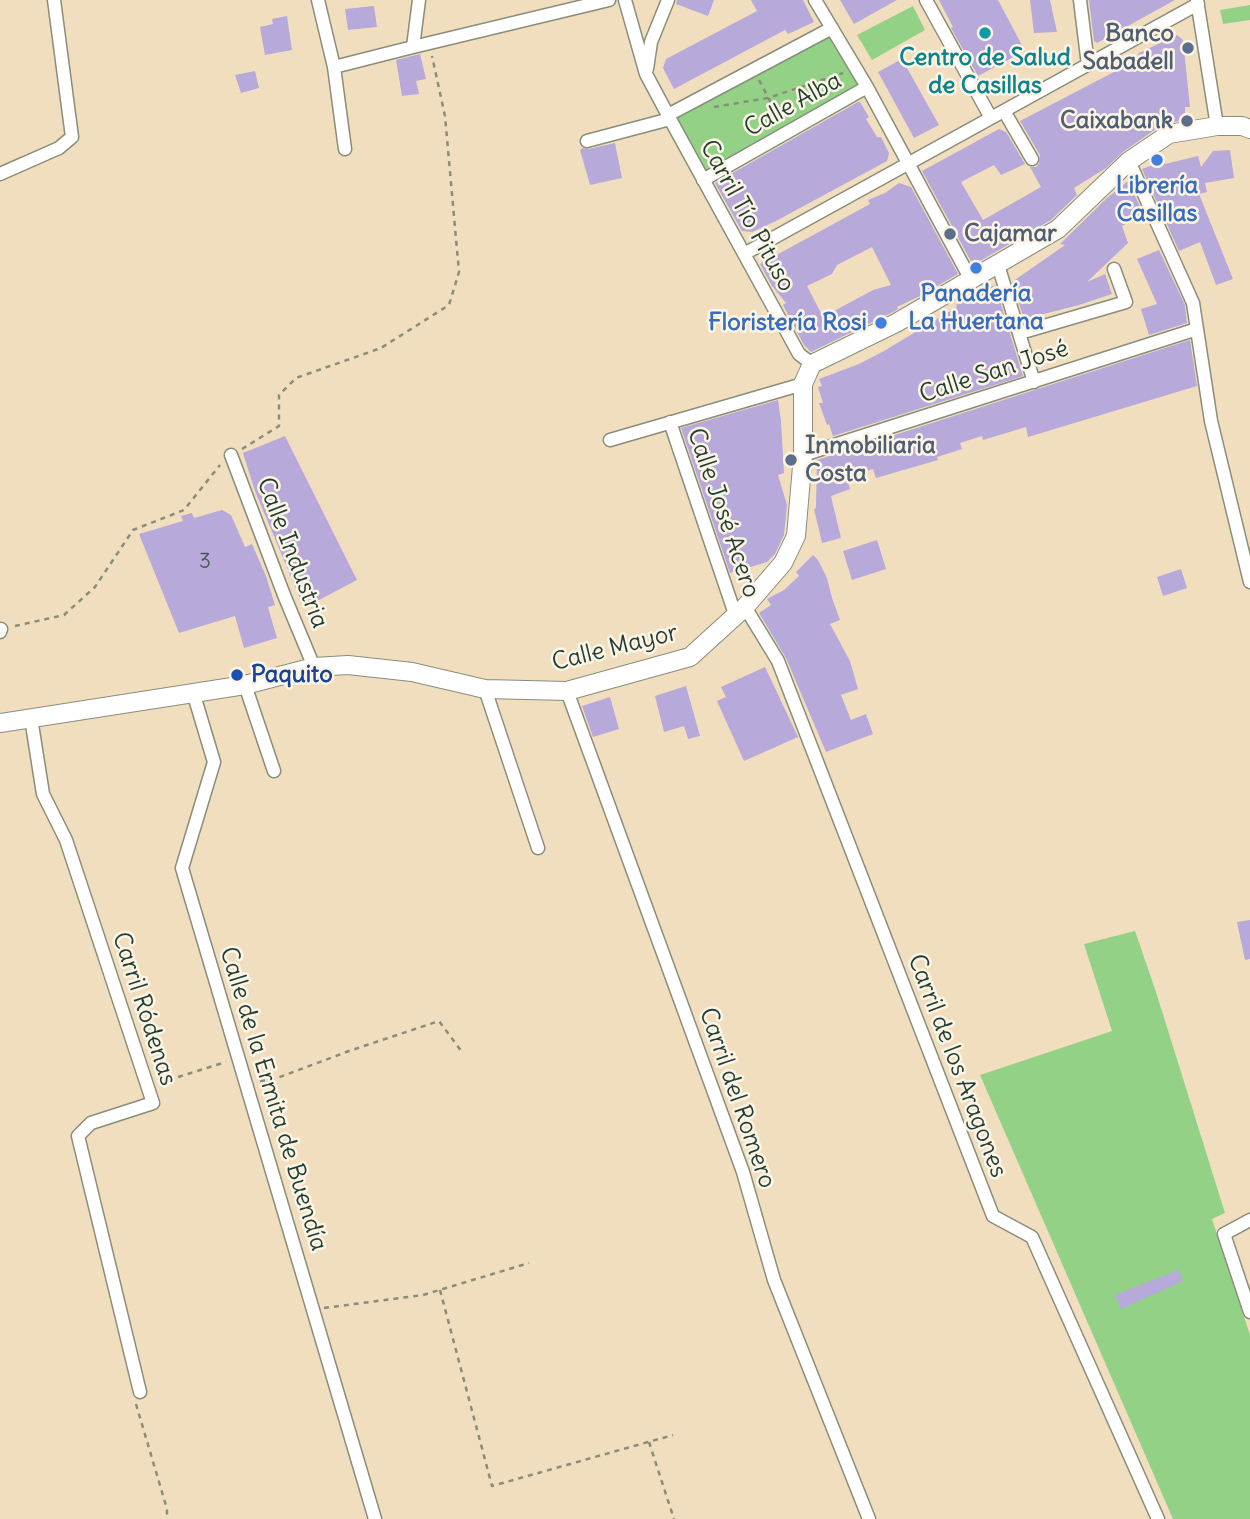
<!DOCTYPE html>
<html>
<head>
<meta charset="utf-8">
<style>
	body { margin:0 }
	canvas { display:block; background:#f1debf }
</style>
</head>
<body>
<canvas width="1250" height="1519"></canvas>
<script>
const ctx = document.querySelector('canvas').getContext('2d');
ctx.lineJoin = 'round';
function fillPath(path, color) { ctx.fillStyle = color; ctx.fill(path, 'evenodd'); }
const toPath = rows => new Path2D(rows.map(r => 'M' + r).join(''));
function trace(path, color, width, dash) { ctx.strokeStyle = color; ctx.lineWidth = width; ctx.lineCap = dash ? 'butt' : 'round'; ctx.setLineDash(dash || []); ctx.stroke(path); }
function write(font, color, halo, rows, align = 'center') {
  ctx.font = font + ' Delius,sans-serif'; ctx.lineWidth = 5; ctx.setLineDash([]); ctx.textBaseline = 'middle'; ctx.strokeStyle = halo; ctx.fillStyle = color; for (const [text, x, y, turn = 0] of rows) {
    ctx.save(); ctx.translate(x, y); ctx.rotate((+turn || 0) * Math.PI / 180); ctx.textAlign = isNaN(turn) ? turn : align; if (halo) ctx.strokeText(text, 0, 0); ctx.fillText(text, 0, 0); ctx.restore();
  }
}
const green = toPath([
	[1250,5,1250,20,1223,24,1220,10],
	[913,6,925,30,872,60,857,35],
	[832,29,866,87,703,178,670,115],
	[1135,931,1156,992,1225,1213,1212,1219,1250,1335,1250,1519,1173,1519,980,1075,1112,1031,1084,944]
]);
const building = toPath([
	[677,0,714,0,708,16,676,4],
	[751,0,803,0,814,22,788,34,785,30,674,89,663,68,666,59,757,11],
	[840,0,897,0,854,24],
	[939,0,998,0,1025,51,978,76,951,28,953,27],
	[1030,0,1050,0,1057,32,1034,33],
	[1089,0,1175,0,1097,43,1094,41],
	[374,6,377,27,348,30,345,9],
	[287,16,292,50,265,55,260,27,273,24,272,19],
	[1177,35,1183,40,1190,107,1185,107,1185,120,1163,124,1123,152,1106,168,1074,188,1077,195,1051,220,973,265,922,171,999,129,1006,132,1025,164,1001,175,994,165,961,182,983,220,1041,187,1030,167,1036,167,1039,164,1040,155,1020,121,1135,61,1139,53],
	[420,54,426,79,416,81,419,94,402,96,396,60],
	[902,59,939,125,914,138,878,72],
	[255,71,259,88,241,93,235,75],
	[858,102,860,102,869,117,866,119,877,137,881,137,889,153,887,161,776,221,752,232,742,231,715,183],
	[615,143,622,178,590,185,580,150,583,148,589,149],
	[1230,150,1234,178,1205,183,1207,192,1199,194,1233,279,1216,285,1200,242,1179,251,1142,169,1164,161,1165,164,1198,156,1201,167,1213,151],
	[1128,181,1144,215,1122,226,1128,243,1087,282,1105,274,1112,294,1079,305,1024,319,1012,282,1065,245,1060,244,1106,199],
	[899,183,911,187,958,274,918,297,897,307,898,309,891,313,811,352,804,345,783,305,786,303,772,286,760,264,870,204,868,200,885,193],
	[872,247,891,285,873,290,823,317,807,286,832,274,837,265],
	[1159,250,1185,305,1187,323,1149,335,1141,309,1157,304,1137,259],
	[995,285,1023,376,833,436,829,424,827,425,819,403,823,403,818,387,822,386,819,379,859,364,884,351,957,307,956,305,972,295],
	[1190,340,1197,386,1028,437,1026,427,983,440,982,436,960,443,962,449,937,457,938,460,876,478,873,469,846,477,850,489,831,496,841,538,822,543,814,509,816,508,817,460],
	[778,400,781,421,784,473,778,475,787,505,784,535,775,554,767,562,730,573,681,428],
	[285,436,357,580,304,608,255,491,243,453],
	[222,510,231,515,245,547,252,544,266,576,275,605,268,607,277,638,244,648,235,616,179,633,139,534,183,521,181,516,192,513,194,518],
	[877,540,886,569,852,580,843,551],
	[813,555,818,560,827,578,832,598,840,620,830,624,850,661,858,689,841,695,851,720,866,714,873,734,826,752,786,658,759,613,771,605,767,599,784,590,799,576,796,572],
	[1181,569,1187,588,1163,596,1157,577],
	[765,667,798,737,744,761,717,701,726,697,721,687],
	[686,686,700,736,688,739,684,726,664,732,655,696],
	[610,697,619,729,593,737,582,706],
	[1250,920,1250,959,1245,960,1237,922],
	[1178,1270,1183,1281,1121,1309,1115,1295]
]);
const path = toPath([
	[759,80,780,120],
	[714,107,768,98,843,73],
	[242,449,279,426,279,395,296,378,381,348,449,305,459,272,445,116,432,56],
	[15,626,64,615,95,587,133,530,184,510,220,465],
	[260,1081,272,1080,349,1051,439,1021,462,1052],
	[159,1083,226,1062],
	[440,1290,492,1486,673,1435],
	[324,1308,423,1295,529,1263],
	[136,1404,167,1509,167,1519],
	[649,1442,674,1519]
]);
const street = toPath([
	[318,0,334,67,345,149],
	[625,0,646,74,670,119,799,354,812,364],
	[815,0,867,87,971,280],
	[926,0,991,118],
	[1080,0,1088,65],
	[1197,0,1217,126],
	[413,47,419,0],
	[334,67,413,47,609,0],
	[647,69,651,42,668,0],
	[1004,111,1032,159],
	[668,115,832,28],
	[587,141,670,119],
	[1129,161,1193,303,1211,421,1250,582],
	[0,174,59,148,72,137,54,0],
	[703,180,867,87],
	[744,254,1198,4],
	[998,265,1034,382],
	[1020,333,1126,302,1114,269],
	[670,422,736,617],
	[610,440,803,384],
	[231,455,284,595,314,667],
	[803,455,1197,329],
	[745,607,778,661,993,1216,1032,1237,1158,1519],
	[0,632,1,629],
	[245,685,274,771],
	[485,689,538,848],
	[567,691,743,1172,774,1280,869,1519],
	[193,692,214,762,182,868,375,1519],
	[31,718,43,794,66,840,153,1103,91,1123,78,1136,140,1392],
	[1250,1220,1224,1234,1250,1312]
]);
const secondary = toPath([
	[0,723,245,685,314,667,348,665,412,672,485,689,567,691,690,657,745,607,783,563,796,536,803,455,803,384,812,364,896,323,1058,229,1129,161,1169,134,1217,126,1242,126,1250,129]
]);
const markers = [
	[985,33,7,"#0f9aa8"],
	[1188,48,7,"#5c6f8a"],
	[1187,121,7,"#5c6f8a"],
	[1157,160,7,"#3f7fe0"],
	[950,234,7,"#5c6f8a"],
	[976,268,7,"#3f7fe0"],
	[881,323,7,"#3f7fe0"],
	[791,460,7,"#5c6f8a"],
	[237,675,7,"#1a4fb4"]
];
const numberNames = [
	["3",205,562]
];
const serviceNames = [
	["Banco",1174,34],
	["Sabadell",1174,62],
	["Caixabank",1173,121],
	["Cajamar",964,234,"left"],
	["Inmobiliaria",805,446,"left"],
	["Costa",805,474,"left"]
];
const cultureNames = [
	["Centro de Salud",985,58],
	["de Casillas",985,86]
];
const streetNames = [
	["Calle Alba",793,105,-29],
	["Carril Tío Pituso",747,216,61],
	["Calle San José",994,372,-18],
	["Calle José Acero",723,513,71],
	["Calle Industria",292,553,69],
	["Calle Mayor",615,648,-14],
	["Carril Ródenas",144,1009,72],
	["Carril de los Aragones",957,1066,69],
	["Carril del Romero",737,1098,71],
	["Calle de la Ermita de Buendía",273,1099,73]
];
const shopNames = [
	["Librería",1157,186],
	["Casillas",1157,214],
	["Panadería",976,294],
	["La Huertana",976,322],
	["Floristería Rosi",867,323,"right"]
];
const transitNames = [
	["Paquito",251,675]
];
fillPath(green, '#93d187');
fillPath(building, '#b7a9da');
trace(street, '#888e7a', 15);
trace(secondary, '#888e7a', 20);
trace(path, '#888e7a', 2.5, [5, 5]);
trace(street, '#fff', 12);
trace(secondary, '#fff', 18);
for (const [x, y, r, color] of markers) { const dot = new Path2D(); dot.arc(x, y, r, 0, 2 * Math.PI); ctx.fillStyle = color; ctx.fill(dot); trace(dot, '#fcf5e5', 2.5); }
write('21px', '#45585e', null, numberNames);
write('bold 24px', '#4e5e75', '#fcf5e5', serviceNames, 'right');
write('bold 24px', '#0d838f', '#fcf5e5', cultureNames);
write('24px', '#1f3d34', '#fcf5e5', streetNames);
write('bold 24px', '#366cbe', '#fcf5e5', shopNames);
write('bold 24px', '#164399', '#fcf5e5', transitNames, 'left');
</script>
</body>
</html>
